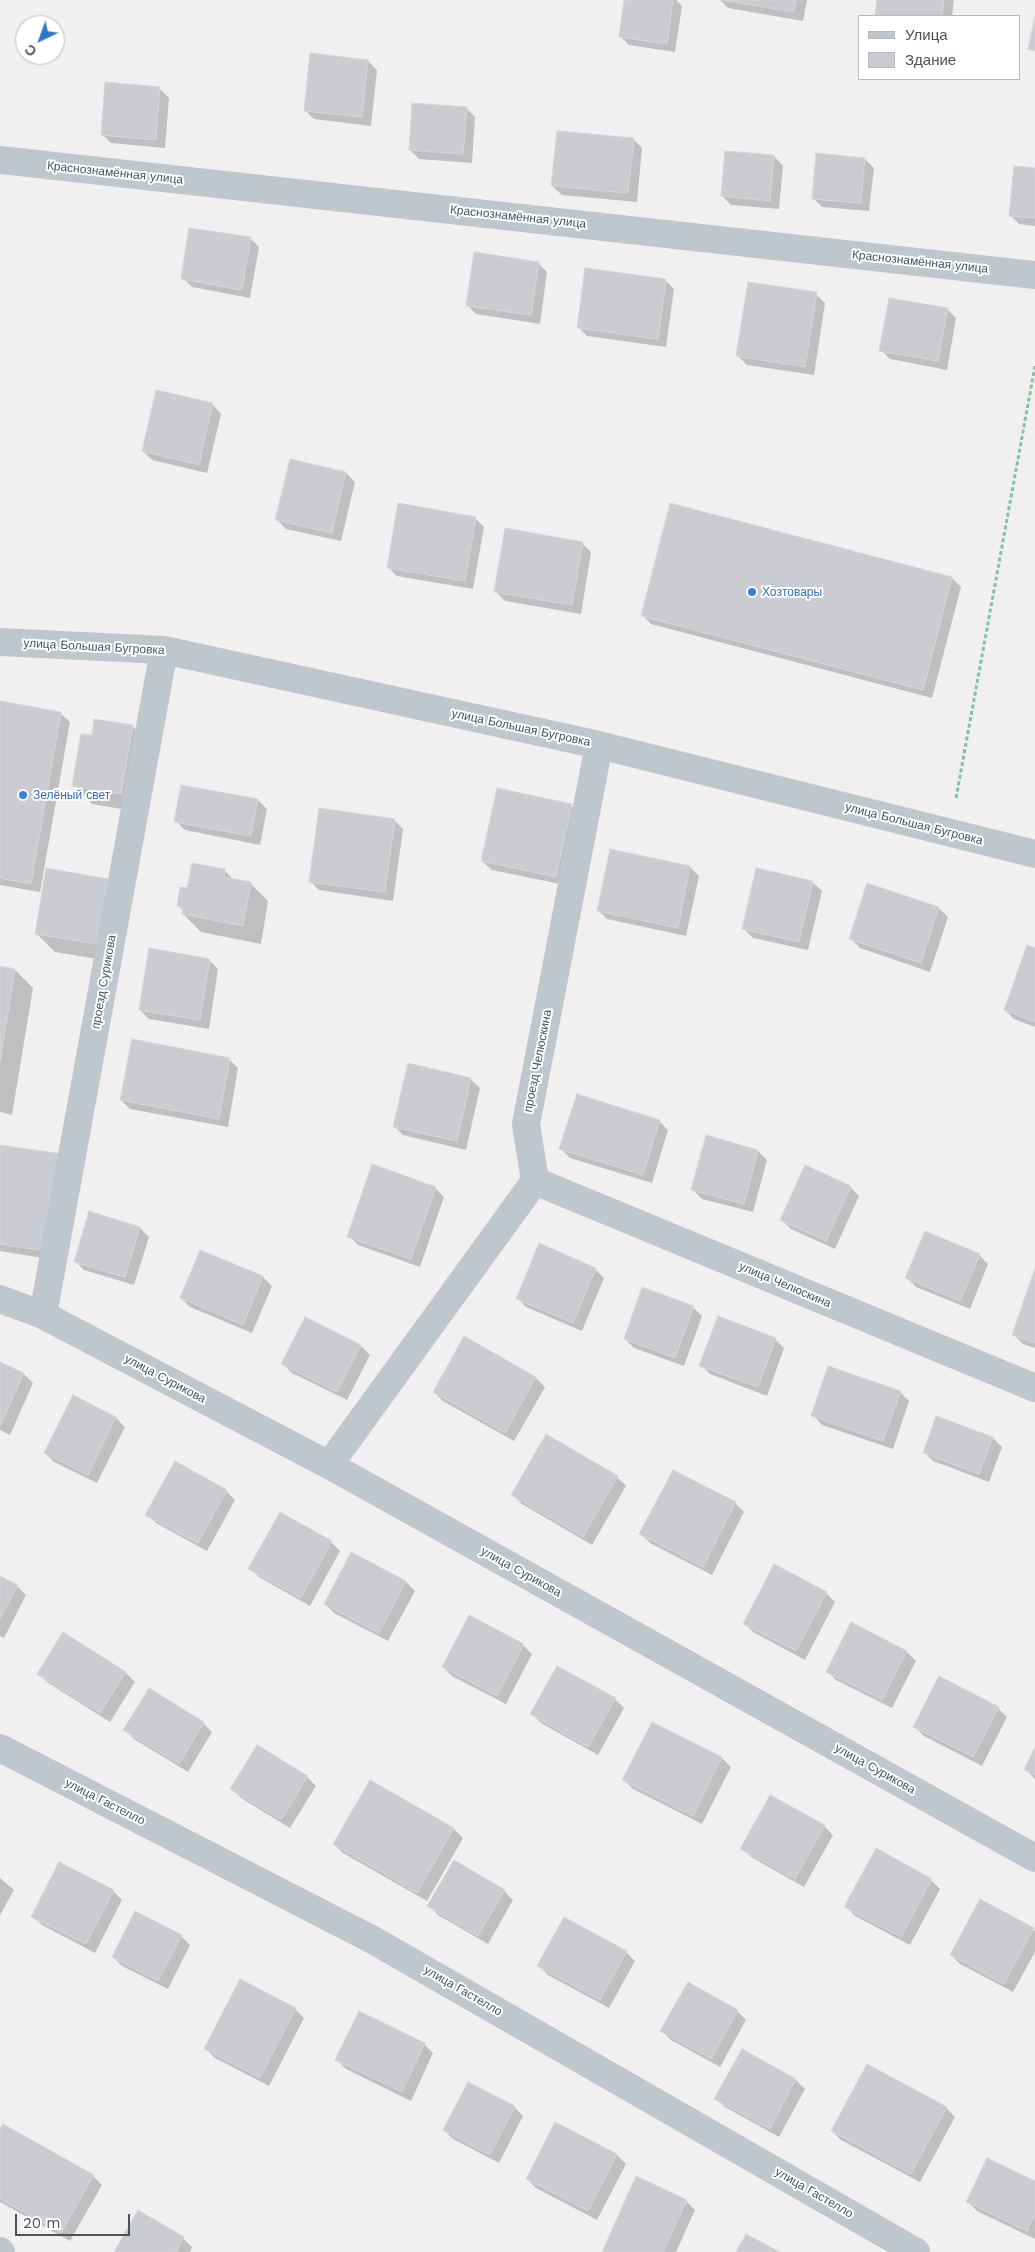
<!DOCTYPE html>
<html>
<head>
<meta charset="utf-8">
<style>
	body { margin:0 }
	#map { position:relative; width:1035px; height:2252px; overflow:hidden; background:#f1efef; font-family:"Work Sans",sans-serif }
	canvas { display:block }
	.legend { position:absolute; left:858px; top:15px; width:162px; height:65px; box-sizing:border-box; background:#fff; border:1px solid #b6babd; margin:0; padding:6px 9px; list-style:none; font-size:15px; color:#49535a }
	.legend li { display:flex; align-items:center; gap:10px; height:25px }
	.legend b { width:25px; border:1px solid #b6babd }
	.north { position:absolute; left:15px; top:15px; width:50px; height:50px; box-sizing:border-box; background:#fff; border:1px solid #b6babd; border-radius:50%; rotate:222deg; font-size:14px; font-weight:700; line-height:20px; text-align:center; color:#49535a }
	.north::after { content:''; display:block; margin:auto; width:18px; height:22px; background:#2f77cc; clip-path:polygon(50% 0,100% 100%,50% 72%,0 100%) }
	.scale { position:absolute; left:15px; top:2214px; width:115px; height:22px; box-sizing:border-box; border:2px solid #49535a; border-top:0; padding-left:6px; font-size:15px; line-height:18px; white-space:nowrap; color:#49535a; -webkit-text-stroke:4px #fff; paint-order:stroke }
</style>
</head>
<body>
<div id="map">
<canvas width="1035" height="2252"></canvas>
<ul class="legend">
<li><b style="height:6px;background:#bfc7cc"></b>Улица</li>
<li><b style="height:14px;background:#caccd1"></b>Здание</li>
</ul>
<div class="north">С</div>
<div class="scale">20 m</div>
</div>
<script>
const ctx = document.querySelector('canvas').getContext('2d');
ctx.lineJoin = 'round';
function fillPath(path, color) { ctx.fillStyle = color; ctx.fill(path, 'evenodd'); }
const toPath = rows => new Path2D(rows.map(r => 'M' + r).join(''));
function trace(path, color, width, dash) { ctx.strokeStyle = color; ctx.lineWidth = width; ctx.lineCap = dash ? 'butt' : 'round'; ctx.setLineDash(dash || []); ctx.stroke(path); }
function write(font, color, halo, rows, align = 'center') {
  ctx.font = font + ' "Work Sans",sans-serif'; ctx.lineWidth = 4; ctx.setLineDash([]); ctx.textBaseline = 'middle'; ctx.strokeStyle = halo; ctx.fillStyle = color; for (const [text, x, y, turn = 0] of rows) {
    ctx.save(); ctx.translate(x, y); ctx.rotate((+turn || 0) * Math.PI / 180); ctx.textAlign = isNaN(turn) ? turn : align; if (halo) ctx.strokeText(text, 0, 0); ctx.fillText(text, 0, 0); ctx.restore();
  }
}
const shadow = toPath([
	[625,0,676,0,682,6,675,52,629,45,620,36],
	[720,0,807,0,803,21,728,8],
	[879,0,954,0,952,16,876,16],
	[368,61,377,70,371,126,314,119,305,110],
	[160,89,169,98,165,148,111,143,102,134],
	[466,108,475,117,472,163,419,159,410,150],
	[633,139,642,148,637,202,562,195,552,186],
	[774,156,783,166,779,209,731,205,722,196],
	[865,159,874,168,869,211,822,207,813,198],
	[1035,169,1035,226,1019,224,1010,215],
	[250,238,259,247,250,298,192,287,183,278],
	[538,263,547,272,540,324,476,314,467,305],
	[665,280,674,289,666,347,587,336,578,327],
	[816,294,825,303,814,375,747,365,738,356],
	[947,309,956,318,947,370,890,359,881,350],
	[212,404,221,414,207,473,152,460,143,451],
	[291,460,346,473,355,482,341,541,286,529,277,520],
	[475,518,484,527,473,589,397,576,388,567],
	[582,543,591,552,581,614,505,601,496,592],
	[952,578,961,587,932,698,651,624,642,615],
	[0,702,60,713,70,722,40,892,0,885],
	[132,726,151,745,139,812,92,804,74,785,93,737],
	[258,800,267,809,260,845,185,830,176,821],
	[571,805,580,814,565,885,492,870,482,861],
	[394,820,403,829,393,901,319,890,310,881],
	[690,867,699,876,686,936,607,919,598,910],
	[47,870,108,880,126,898,116,962,55,952,37,934],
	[225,871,234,880,250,883,268,901,261,944,201,932,183,914,184,911,178,905,188,890],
	[812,882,822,891,808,950,753,938,744,929],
	[939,908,948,917,930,972,860,948,851,939],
	[1035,949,1035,1027,1014,1019,1005,1010],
	[209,960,218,969,209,1029,149,1019,140,1010],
	[0,967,15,970,33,988,12,1115,0,1112],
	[229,1059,238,1068,228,1127,130,1109,121,1100],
	[470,1079,480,1088,466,1150,403,1135,394,1126],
	[659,1121,668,1130,652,1183,570,1158,561,1149],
	[0,1146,55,1260,0,1251],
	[758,1151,767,1160,753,1212,702,1199,693,1190],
	[850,1187,859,1196,835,1249,791,1229,782,1220],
	[435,1188,444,1197,420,1267,358,1245,349,1236],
	[140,1228,149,1237,134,1285,84,1270,75,1261],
	[979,1255,988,1264,970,1309,916,1287,907,1278],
	[595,1269,604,1278,582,1331,526,1307,517,1298],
	[1035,1272,1035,1348,1023,1344,1014,1335],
	[263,1277,272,1286,252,1333,190,1307,181,1298],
	[693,1307,702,1316,684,1366,634,1348,625,1339],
	[306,1318,361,1346,370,1355,347,1400,292,1373,283,1364],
	[775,1339,784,1348,767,1396,710,1374,701,1365],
	[0,1364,24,1374,33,1383,10,1435,0,1430],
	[536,1378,545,1387,514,1441,443,1401,434,1392],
	[900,1392,909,1401,893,1449,822,1425,813,1415],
	[73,1397,116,1418,125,1427,97,1483,54,1462,45,1453],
	[937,1417,993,1438,1002,1447,989,1482,933,1461,924,1452],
	[617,1477,626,1486,592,1545,522,1504,513,1495],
	[226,1491,235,1500,207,1551,156,1523,147,1514],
	[735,1503,744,1512,712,1575,650,1543,641,1534],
	[331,1542,340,1551,310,1606,259,1577,250,1568],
	[0,1577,17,1586,26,1595,4,1638,0,1636],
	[406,1582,415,1591,388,1641,334,1613,325,1604],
	[826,1593,835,1602,805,1660,753,1632,744,1623],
	[851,1624,907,1652,916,1661,892,1708,836,1680,827,1671],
	[63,1634,126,1673,135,1682,110,1722,47,1682,38,1673],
	[523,1645,532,1654,506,1704,452,1676,443,1667],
	[615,1699,624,1708,598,1755,541,1723,532,1714],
	[998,1708,1007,1717,982,1766,924,1736,915,1727],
	[203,1723,212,1732,188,1772,134,1739,125,1730],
	[652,1723,722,1758,731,1767,702,1824,633,1789,624,1780],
	[1035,1750,1035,1779,1026,1770],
	[307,1777,316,1786,290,1828,241,1798,232,1789],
	[370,1781,454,1829,463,1838,427,1901,343,1853,334,1844],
	[824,1826,833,1835,804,1887,751,1857,742,1848],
	[60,1864,113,1891,122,1900,95,1953,42,1925,33,1916],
	[0,1878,14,1890,0,1915],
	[931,1880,940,1889,910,1945,855,1916,846,1907],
	[504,1891,513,1900,488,1944,438,1915,429,1906],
	[980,1901,1035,1931,1035,1952,1013,1992,960,1964,951,1955],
	[136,1913,181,1936,190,1945,168,1989,122,1966,113,1957],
	[626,1952,635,1961,609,2008,548,1975,539,1966],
	[688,1984,737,2011,746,2020,720,2067,671,2040,662,2031],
	[295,2009,304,2018,269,2086,215,2058,206,2049],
	[424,2044,433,2053,411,2101,346,2069,337,2060],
	[742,2051,796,2080,805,2089,779,2137,725,2107,716,2098],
	[514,2107,523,2116,499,2163,453,2139,444,2130],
	[946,2108,955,2117,920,2182,841,2140,832,2131],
	[556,2124,617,2155,626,2164,597,2220,536,2188,527,2179],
	[0,2132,93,2176,102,2185,70,2241,0,2202],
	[1035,2182,1035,2239,977,2211,968,2202],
	[686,2201,695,2210,676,2252,603,2252],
	[183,2238,192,2247,190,2252,116,2252]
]);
const building = toPath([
	[624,0,673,0,667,44,619,37,624,0],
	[721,0,796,0,794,12,721,0],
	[877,0,944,0,942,16,875,16,877,0],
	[1035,16,1035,51,1028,49,1035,16],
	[310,53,368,60,362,117,304,111,310,53],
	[105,82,160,87,156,140,101,135,105,82],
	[412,103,467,107,463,154,409,150,412,103],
	[557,131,634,138,628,193,551,186,557,131],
	[725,151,774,155,770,201,721,196,725,151],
	[816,153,865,158,861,203,812,199,816,153],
	[1014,166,1035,168,1035,218,1009,216,1014,166],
	[189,228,251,237,242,290,181,279,189,228],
	[474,252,539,262,531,315,466,306,474,252],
	[585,268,666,279,658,339,577,328,585,268],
	[748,282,817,292,805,367,736,356,748,282],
	[889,298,948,308,938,361,879,351,889,298],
	[156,390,213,403,199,465,142,451,156,390],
	[290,459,346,472,332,533,275,520,290,459],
	[398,503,476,517,465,581,387,568,398,503],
	[670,503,952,577,923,690,641,616,670,503],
	[505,528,583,542,572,605,494,592,505,528],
	[0,701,61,712,31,884,0,878,0,701],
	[94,719,133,725,121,794,72,786,81,734,92,735,94,719],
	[181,785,258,799,251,836,174,822,181,785],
	[497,788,572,804,556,877,481,861,497,788],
	[319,808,395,819,385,892,309,882,319,808],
	[610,849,690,866,678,928,597,911,610,849],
	[192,863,225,869,224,877,251,882,243,926,182,914,183,907,177,906,180,887,187,888,192,863],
	[46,868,108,879,98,944,35,934,46,868],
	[756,868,813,881,799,942,742,929,756,868],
	[867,883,939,907,921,963,849,939,867,883],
	[1027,945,1035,948,1035,1022,1004,1010,1027,945],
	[149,948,210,959,200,1020,139,1010,149,948],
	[0,966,15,969,0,1062,0,966],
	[132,1039,230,1058,219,1119,120,1100,132,1039],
	[408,1063,471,1078,457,1141,393,1127,408,1063],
	[577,1094,660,1120,643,1175,559,1149,577,1094],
	[706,1135,758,1150,744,1204,691,1190,706,1135],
	[0,1145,62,1154,46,1251,0,1244,0,1145],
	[372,1164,436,1187,411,1259,347,1237,372,1164],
	[805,1165,851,1186,826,1241,780,1220,805,1165],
	[89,1211,140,1227,125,1277,74,1262,89,1211],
	[925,1231,980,1254,960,1301,905,1278,925,1231],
	[539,1243,596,1268,573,1323,516,1299,539,1243],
	[200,1250,263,1276,243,1325,180,1298,200,1250],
	[1035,1268,1035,1343,1012,1335,1035,1268],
	[642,1287,694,1306,675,1358,624,1339,642,1287],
	[718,1316,776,1338,758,1387,699,1366,718,1316],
	[305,1317,361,1345,337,1392,281,1364,305,1317],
	[464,1336,536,1377,505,1433,433,1392,464,1336],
	[0,1362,24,1373,0,1426,0,1362],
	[828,1366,901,1391,883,1441,811,1416,828,1366],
	[73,1395,116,1417,88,1475,44,1453,73,1395],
	[936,1416,993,1437,979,1474,923,1453,936,1416],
	[546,1434,618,1476,583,1537,511,1495,546,1434],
	[175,1461,227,1490,198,1543,145,1515,175,1461],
	[673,1470,736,1502,703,1567,639,1534,673,1470],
	[280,1512,332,1541,301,1598,248,1569,280,1512],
	[351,1552,406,1581,379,1633,324,1604,351,1552],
	[774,1564,827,1592,796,1651,743,1624,774,1564],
	[0,1576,18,1585,0,1619,0,1576],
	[469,1615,524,1644,497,1696,442,1667,469,1615],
	[851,1622,907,1651,882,1700,826,1672,851,1622],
	[63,1632,126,1672,100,1713,37,1674,63,1632],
	[557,1666,616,1698,588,1747,530,1714,557,1666],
	[939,1676,999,1707,973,1757,913,1727,939,1676],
	[149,1688,204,1722,179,1764,123,1730,149,1688],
	[652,1722,722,1757,693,1816,622,1780,652,1722],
	[257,1745,308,1776,281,1820,230,1789,257,1745],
	[1035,1747,1035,1775,1024,1770,1035,1747],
	[370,1780,454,1828,417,1893,333,1844,370,1780],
	[770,1795,825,1825,795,1879,740,1849,770,1795],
	[876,1848,932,1879,901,1937,844,1907,876,1848],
	[454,1860,505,1890,478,1936,427,1906,454,1860],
	[59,1862,114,1890,86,1944,31,1917,59,1862],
	[980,1899,1034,1928,1004,1984,950,1955,980,1899],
	[135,1911,182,1935,158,1981,112,1957,135,1911],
	[564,1917,627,1951,600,2000,537,1966,564,1917],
	[240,1979,296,2008,260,2078,204,2049,240,1979],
	[688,1982,738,2010,711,2059,660,2031,688,1982],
	[359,2011,425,2043,402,2092,335,2060,359,2011],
	[742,2049,796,2079,770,2129,714,2099,742,2049],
	[867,2064,947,2107,911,2174,831,2131,867,2064],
	[468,2082,515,2106,490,2155,443,2130,468,2082],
	[555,2122,617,2154,588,2211,526,2179,555,2122],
	[3,2124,94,2175,61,2233,0,2199,0,2129,3,2124],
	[987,2158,1035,2181,1035,2214,1027,2231,966,2202,987,2158],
	[636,2176,687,2200,663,2252,602,2252,636,2176],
	[138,2210,184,2237,176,2252,114,2252,138,2210],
	[746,2234,780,2252,736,2252,746,2234]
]);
const path = toPath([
	[956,798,1035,366]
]);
const minor = toPath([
	[0,160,1035,275],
	[0,642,164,650,599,745,1035,854],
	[535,1181,1035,1388],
	[0,1299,43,1315,329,1465,1035,1858],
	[43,1315,164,650],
	[329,1465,535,1181,526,1124,599,745],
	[0,1748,373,1940,916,2252],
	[0,2251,1,2252]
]);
const markers = [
	[752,592,5,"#3f7fe0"],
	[23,795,5,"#3f7fe0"]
];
const streetNames = [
	["Краснознамённая улица",115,173,6],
	["Краснознамённая улица",518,217,6],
	["Краснознамённая улица",920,262,6],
	["улица Большая Бугровка",94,647,3],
	["улица Большая Бугровка",521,728,12],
	["улица Большая Бугровка",914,824,14],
	["проезд Сурикова",104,982,-80],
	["проезд Челюскина",538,1061,-79],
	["улица Челюскина",785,1285,23],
	["улица Сурикова",165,1379,28],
	["улица Сурикова",521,1572,29],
	["улица Сурикова",875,1769,29],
	["улица Гастелло",105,1802,27],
	["улица Гастелло",463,1991,30],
	["улица Гастелло",814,2193,30]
];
const shopNames = [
	["Хозтовары",762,592],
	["Зелёный свет",33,795]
];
fillPath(shadow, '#0003');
fillPath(building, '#caccd1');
trace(building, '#d4d6da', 1);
trace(path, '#7fc4a0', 3, [4, 2.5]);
trace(minor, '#bfc7cc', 28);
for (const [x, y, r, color] of markers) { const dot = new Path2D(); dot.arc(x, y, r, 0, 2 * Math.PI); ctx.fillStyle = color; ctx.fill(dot); trace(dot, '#fff', 2); }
write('12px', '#49535a', '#fff', streetNames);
write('12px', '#366cbe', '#fff', shopNames, 'left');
</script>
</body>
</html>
